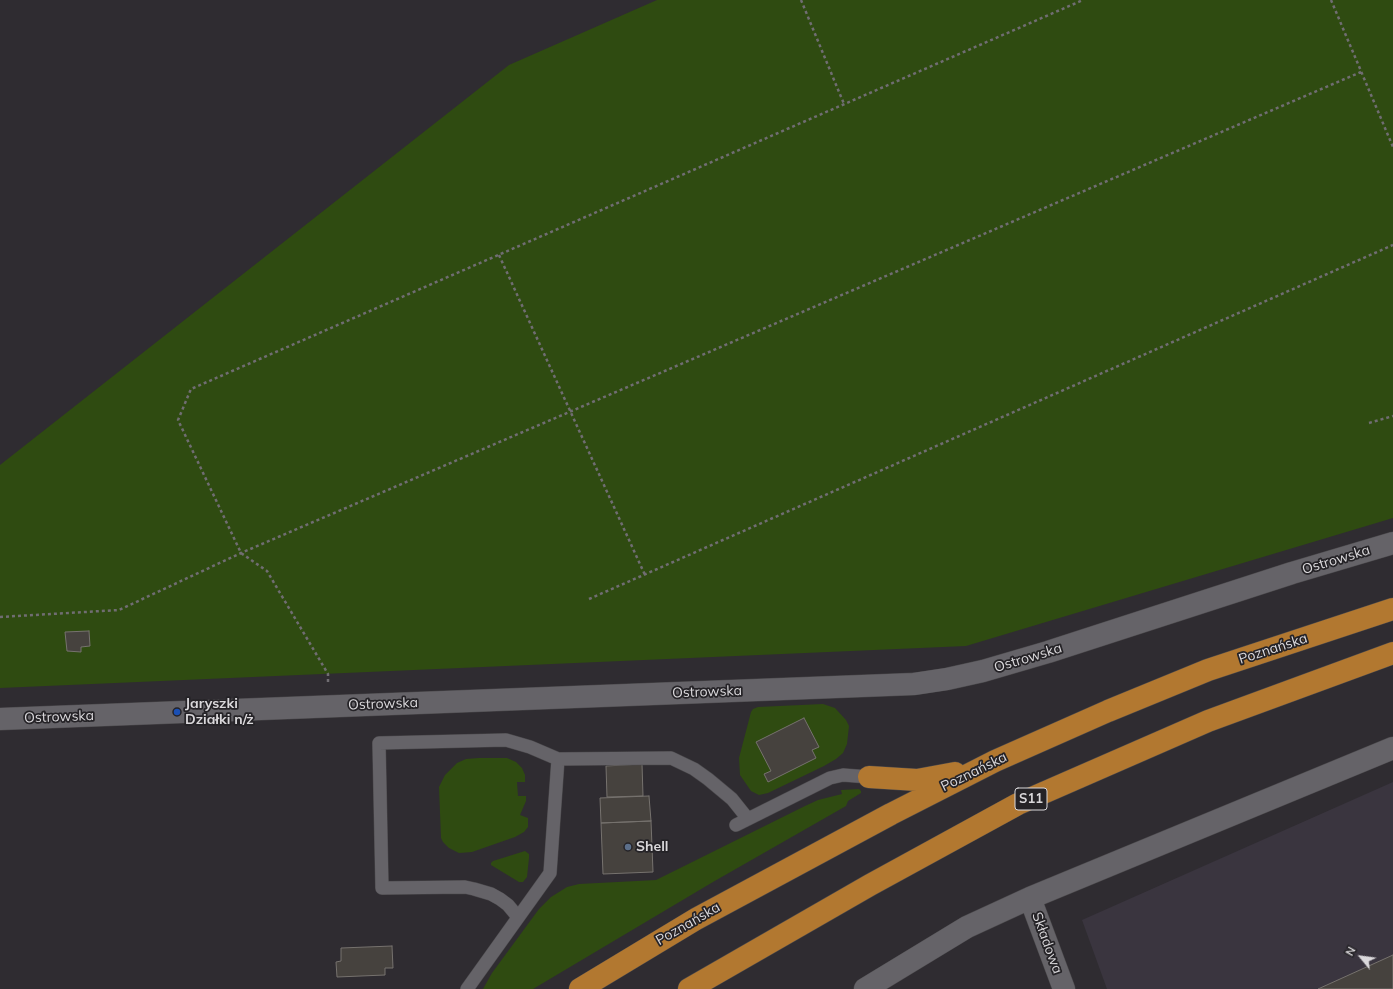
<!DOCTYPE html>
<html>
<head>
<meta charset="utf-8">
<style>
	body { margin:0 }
	#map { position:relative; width:1393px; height:989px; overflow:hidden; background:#2f2c31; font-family:Mulish,sans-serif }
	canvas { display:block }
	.north { position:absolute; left:1341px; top:937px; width:40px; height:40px; -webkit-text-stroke:3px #252327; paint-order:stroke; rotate:299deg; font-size:11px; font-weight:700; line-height:16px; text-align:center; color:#dad8db }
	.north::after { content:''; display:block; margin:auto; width:14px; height:18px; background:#dad8db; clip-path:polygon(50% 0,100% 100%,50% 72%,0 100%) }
</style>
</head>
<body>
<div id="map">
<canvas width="1393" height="989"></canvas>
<div class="north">N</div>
</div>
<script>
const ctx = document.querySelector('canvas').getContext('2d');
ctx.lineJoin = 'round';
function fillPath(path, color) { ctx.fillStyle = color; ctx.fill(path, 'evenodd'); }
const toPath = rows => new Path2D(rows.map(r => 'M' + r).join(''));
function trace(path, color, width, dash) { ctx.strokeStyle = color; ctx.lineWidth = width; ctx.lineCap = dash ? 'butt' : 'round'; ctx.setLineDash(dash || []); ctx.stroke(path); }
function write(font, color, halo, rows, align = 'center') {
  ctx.font = font + ' Mulish,sans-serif'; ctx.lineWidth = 3.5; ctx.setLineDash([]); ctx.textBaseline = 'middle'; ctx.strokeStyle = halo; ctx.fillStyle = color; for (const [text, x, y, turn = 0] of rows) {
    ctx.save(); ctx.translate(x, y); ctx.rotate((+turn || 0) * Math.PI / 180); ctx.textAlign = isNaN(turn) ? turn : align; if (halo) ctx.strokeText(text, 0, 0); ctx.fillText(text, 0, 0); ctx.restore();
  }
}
const built = toPath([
	[1393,782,1393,989,1107,989,1082,920]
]);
const green = toPath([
	[657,0,1393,0,1393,518,966,646,0,688,0,465,509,65],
	[823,704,835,708,846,720,849,726,847,744,843,753,836,759,824,766,768,793,759,795,751,791,740,775,739,758,751,712,753,709,758,707],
	[479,758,507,758,516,762,522,768,525,775,525,782,517,782,518,796,526,796,526,801,520,815,528,818,528,827,524,832,515,837,472,852,459,853,449,848,443,842,441,838,439,787,445,775,457,763,466,759],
	[859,789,861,791,861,793,848,801,846,806,713,882,533,989,483,989,492,973,539,909,551,897,567,887,579,884,656,880,805,806,818,800,842,794,841,790],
	[525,851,529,854,529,858,527,877,523,882,519,882,491,865,491,863,493,861]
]);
const building = toPath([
	[89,631,90,646,81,647,81,652,67,651,65,632,89,631],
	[804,718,819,747,812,750,816,758,768,782,764,774,771,771,756,742,804,718],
	[642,764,643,796,607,797,606,766,642,764],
	[649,796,651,821,601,823,600,798,649,796],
	[651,821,653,872,603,874,601,823,651,821],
	[392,946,393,968,385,968,385,975,337,977,336,962,341,961,341,948,392,946],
	[1393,955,1393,989,1318,989,1393,955]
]);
const path = toPath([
	[801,0,844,104],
	[1331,0,1393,147],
	[499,255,645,575],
	[1369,423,1393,416],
	[589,599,1393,245],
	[0,617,119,610,241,553,1361,72],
	[328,682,328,674,267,571,241,553,178,420,191,389,1083,0]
]);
const service = toPath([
	[736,825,830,778,843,775,869,777],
	[518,917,508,905,500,899,491,894,474,889,465,887,382,888,379,743,506,740,530,747,558,759,671,758,694,769,708,779,732,799,748,819],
	[467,989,550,873,558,759]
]);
const minor = toPath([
	[1030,898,1064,989],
	[865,989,967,927,1030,898,1393,748]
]);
const tertiary = toPath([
	[0,719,914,684,947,679,983,671,1048,652,1292,573,1393,543]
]);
const motorway = toPath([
	[869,777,917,780,955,773],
	[580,989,696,919,891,814,995,761,1108,711,1208,670,1393,609],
	[689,989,870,885,1018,804,1208,721,1393,653]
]);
const markers = [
	[177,712,4,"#1a4fb4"],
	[628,847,4,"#5c6f8a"]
];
const shields = [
	[1031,799,32]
];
const shieldNames = [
	["S11",1031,799]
];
const streetNames = [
	["Ostrowska",1336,560,-17],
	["Poznańska",1273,649,-18],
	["Ostrowska",1028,658,-17],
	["Ostrowska",707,692,-2],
	["Ostrowska",383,704,-2],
	["Ostrowska",59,717,-2],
	["Poznańska",974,772,-26],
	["Poznańska",688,924,-30],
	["Składowa",1047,943,70]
];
const poiNames = [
	["Jaryszki",185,704],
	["Działki n/ż",185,720],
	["Shell",636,847]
];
fillPath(built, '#3a353f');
fillPath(green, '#2f4b11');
fillPath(building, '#46423e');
trace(building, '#76726e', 1);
trace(service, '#4a484b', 14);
trace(minor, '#4a484b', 23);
trace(tertiary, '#4a484b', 23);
trace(motorway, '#4a484b', 23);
trace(path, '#706d72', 2.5, [3, 3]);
trace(service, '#656368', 13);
trace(minor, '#656368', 22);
trace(tertiary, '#656368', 22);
trace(motorway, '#b27830', 22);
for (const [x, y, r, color] of markers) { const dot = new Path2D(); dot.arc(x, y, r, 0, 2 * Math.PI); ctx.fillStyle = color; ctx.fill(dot); trace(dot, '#252327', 1.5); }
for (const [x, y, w] of shields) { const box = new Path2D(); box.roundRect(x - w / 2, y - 11, w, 22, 3); ctx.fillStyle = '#252327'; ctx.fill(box); trace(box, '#dad8db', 1); }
write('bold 13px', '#dad8db', null, shieldNames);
write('14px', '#dad8db', '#252327', streetNames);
write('bold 14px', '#dad8db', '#252327', poiNames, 'left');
</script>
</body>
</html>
